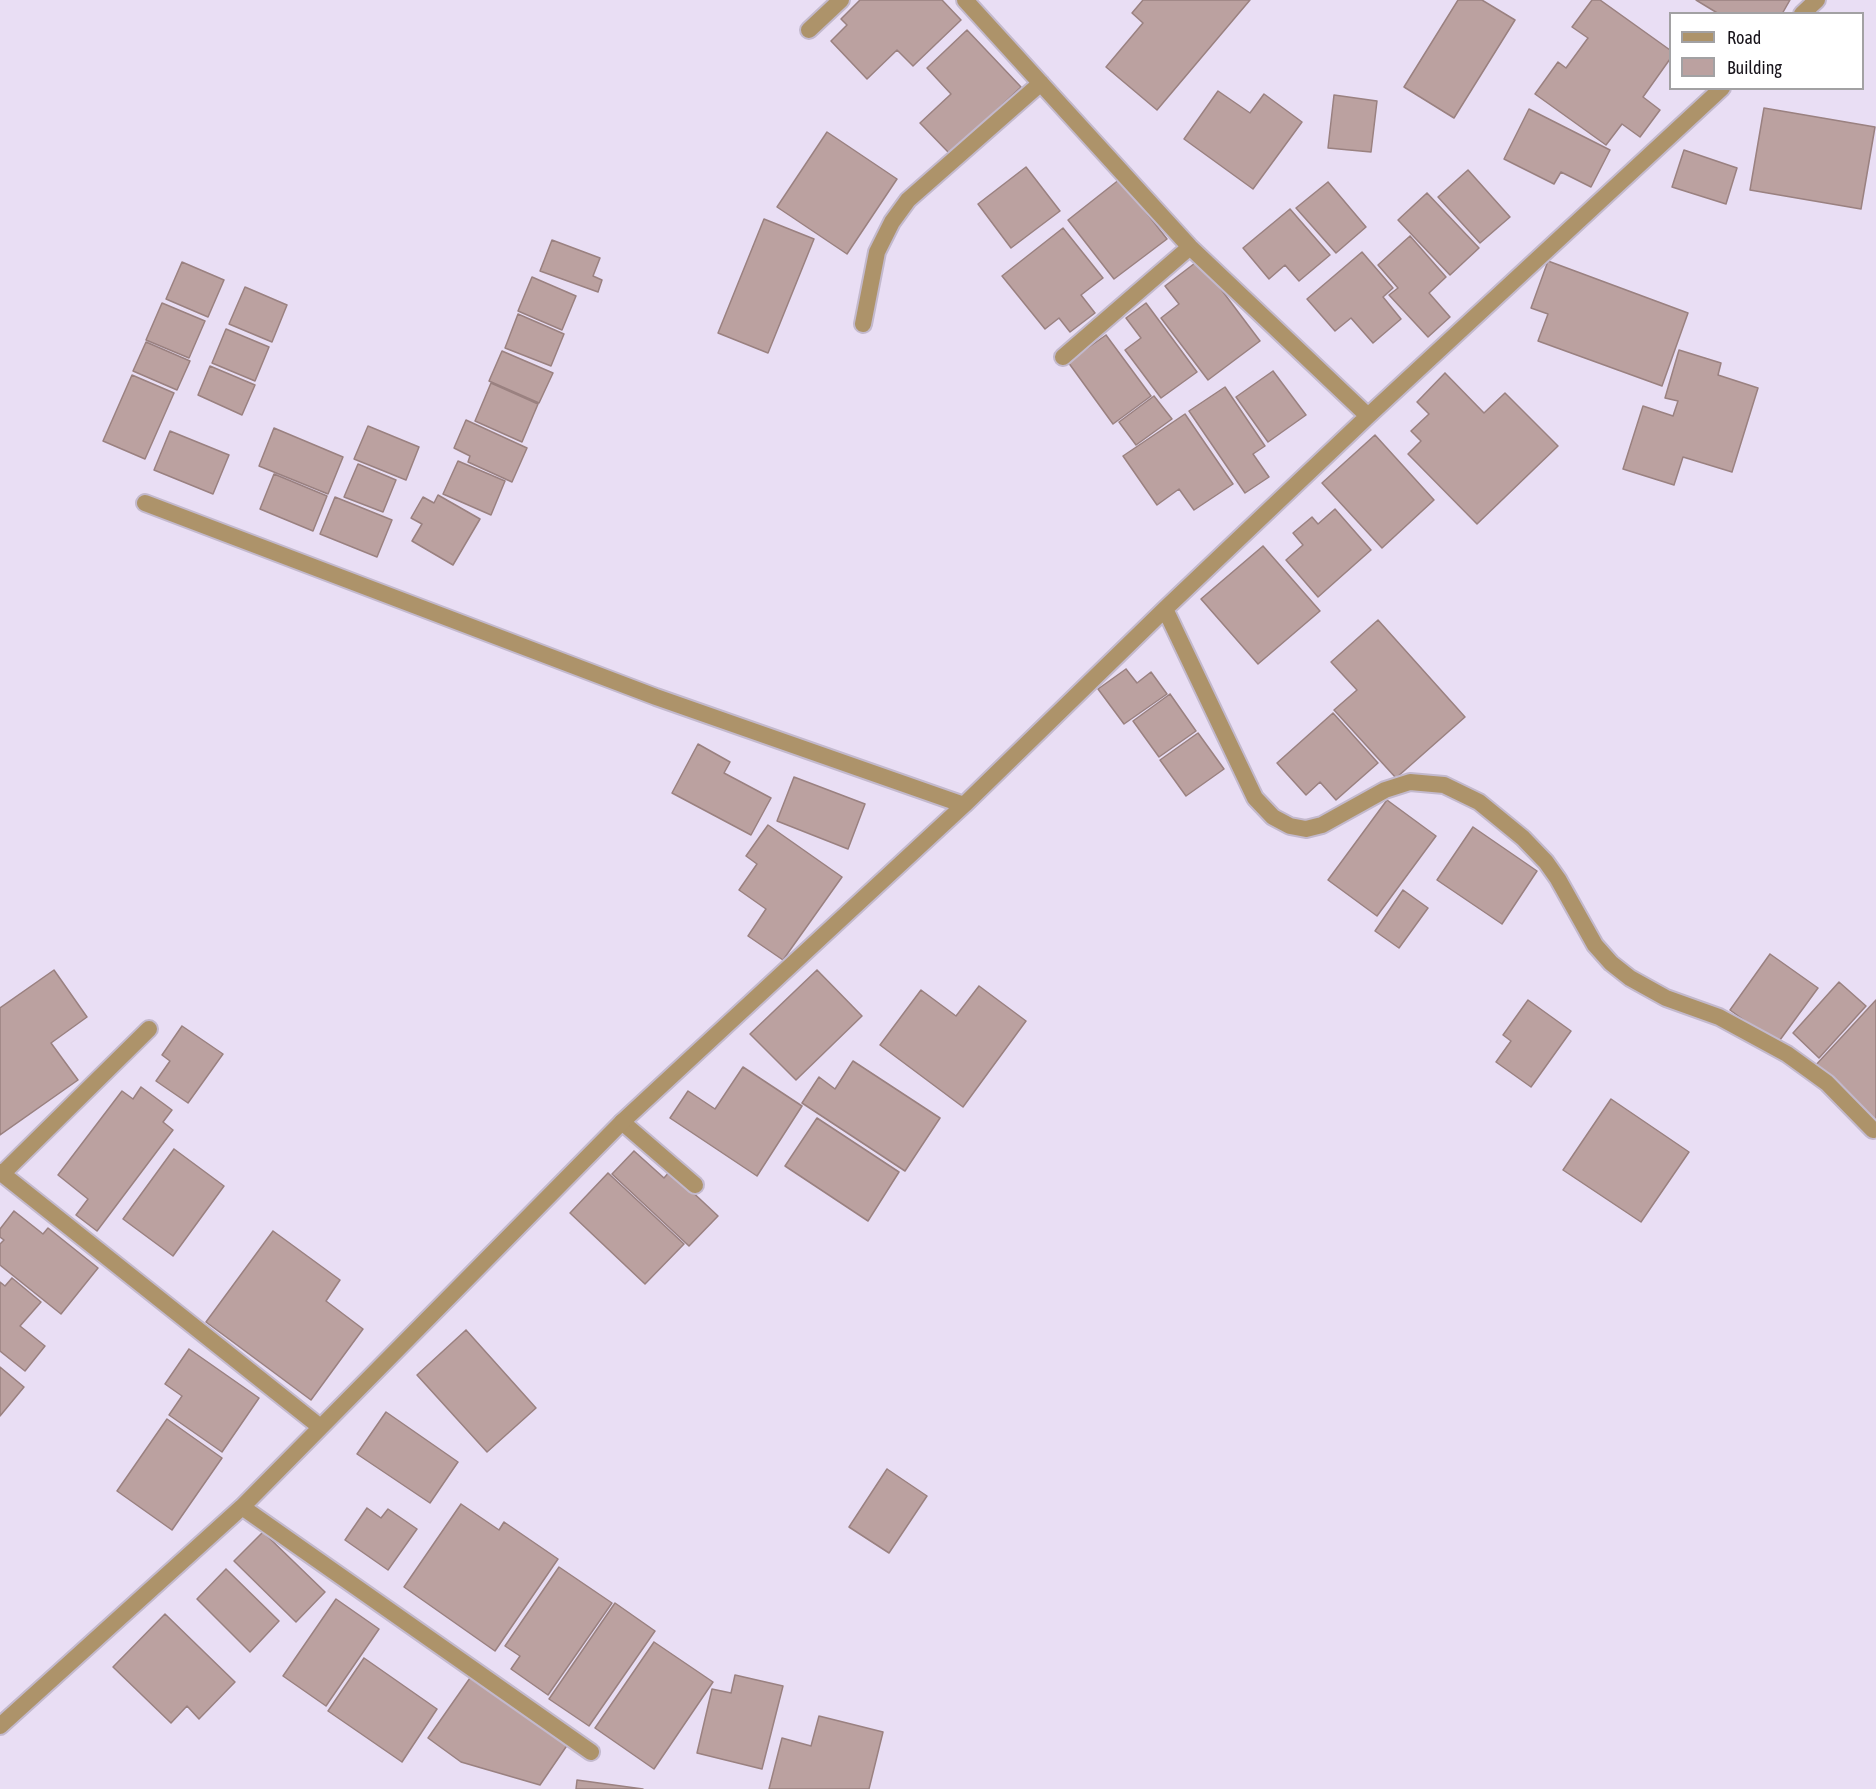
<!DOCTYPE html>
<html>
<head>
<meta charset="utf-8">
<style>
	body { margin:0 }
	#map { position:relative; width:1876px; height:1789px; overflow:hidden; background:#e9def4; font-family:"Asap Condensed",sans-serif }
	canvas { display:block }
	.legend { position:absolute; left:1669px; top:12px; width:195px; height:78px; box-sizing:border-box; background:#fff; border:2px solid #a2a1a3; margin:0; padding:8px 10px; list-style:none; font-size:18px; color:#17131a }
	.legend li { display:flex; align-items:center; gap:12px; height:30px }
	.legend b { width:30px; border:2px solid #a2a1a3 }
</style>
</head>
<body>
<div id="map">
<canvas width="1876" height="1789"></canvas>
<ul class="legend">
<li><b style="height:8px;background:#ad936a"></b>Road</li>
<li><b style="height:16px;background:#bba1a0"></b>Building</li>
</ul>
</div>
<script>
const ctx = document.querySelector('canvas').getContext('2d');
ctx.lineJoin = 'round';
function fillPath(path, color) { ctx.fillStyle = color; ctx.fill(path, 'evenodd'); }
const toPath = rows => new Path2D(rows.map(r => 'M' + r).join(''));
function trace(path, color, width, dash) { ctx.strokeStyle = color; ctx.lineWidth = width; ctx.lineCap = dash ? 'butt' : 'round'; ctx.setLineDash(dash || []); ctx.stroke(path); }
const building = toPath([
	[860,0,942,0,961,20,913,66,897,50,867,79,831,41,847,25,841,19,860,0],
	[1143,0,1250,0,1157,110,1106,67,1143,23,1132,13,1143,0],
	[1458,0,1482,0,1515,20,1454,118,1404,87,1458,0],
	[1592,0,1600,0,1670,50,1670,59,1643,97,1660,110,1640,137,1622,124,1606,145,1535,94,1558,62,1566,68,1588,38,1572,27,1592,0],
	[1696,0,1790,0,1782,14,1719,14,1696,0],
	[967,30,1021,87,950,154,920,123,951,94,927,68,967,30],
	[1218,91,1250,113,1264,94,1302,122,1253,189,1184,139,1218,91],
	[1334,95,1377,101,1371,152,1328,148,1334,95],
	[1764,108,1875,127,1861,209,1750,190,1764,108],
	[1529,109,1610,150,1591,187,1561,172,1554,184,1504,159,1529,109],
	[827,132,897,179,847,254,777,207,827,132],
	[1684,150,1737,168,1726,204,1672,187,1684,150],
	[1026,167,1060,211,1011,248,978,204,1026,167],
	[1468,170,1510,217,1480,243,1438,197,1468,170],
	[1120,179,1167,239,1114,279,1068,220,1120,179],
	[1328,182,1366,227,1336,253,1296,208,1328,182],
	[1427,193,1479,248,1450,275,1398,220,1427,193],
	[1290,209,1330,255,1299,281,1285,265,1269,279,1243,248,1290,209],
	[764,219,814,239,768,353,718,333,764,219],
	[1063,228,1103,278,1081,295,1095,313,1070,332,1059,318,1045,329,1002,276,1063,228],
	[1410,236,1446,277,1429,293,1450,317,1428,337,1389,295,1398,288,1378,265,1410,236],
	[552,240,600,258,593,276,602,280,598,292,540,271,552,240],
	[1362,252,1393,288,1383,297,1401,319,1373,343,1351,318,1335,331,1307,299,1362,252],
	[1199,260,1260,341,1208,380,1161,318,1179,304,1165,286,1199,260],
	[1548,261,1688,313,1662,386,1538,341,1548,314,1531,308,1548,261],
	[182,262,224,280,208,317,166,299,182,262],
	[532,277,576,296,562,330,518,311,532,277],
	[245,287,287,305,272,342,229,324,245,287],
	[162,303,205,321,189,358,146,340,162,303],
	[1146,303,1197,372,1161,398,1125,350,1141,338,1126,318,1146,303],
	[518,314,564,334,551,366,505,348,518,314],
	[226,329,269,347,255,381,212,363,226,329],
	[1106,335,1151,396,1113,424,1068,362,1106,335],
	[146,342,190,361,177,390,133,371,146,342],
	[1679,350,1721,363,1718,375,1758,388,1732,472,1683,457,1674,485,1623,469,1643,406,1673,416,1678,401,1665,398,1679,350],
	[502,351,553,373,539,403,489,381,502,351],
	[210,366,255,385,242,415,198,395,210,366],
	[1273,371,1306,415,1268,442,1236,397,1273,371],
	[1445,373,1484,413,1505,393,1558,446,1477,524,1408,454,1421,441,1411,431,1429,414,1417,402,1445,373],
	[132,375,174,393,145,459,103,441,132,375],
	[491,383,538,404,522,442,475,421,491,383],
	[1225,387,1265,446,1253,454,1269,477,1245,493,1189,411,1225,387],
	[1154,396,1172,419,1136,445,1119,422,1154,396],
	[1185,414,1233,484,1194,510,1179,489,1157,505,1123,456,1185,414],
	[466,420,527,448,512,482,468,462,470,456,454,448,466,420],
	[368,426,419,447,406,480,354,459,368,426],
	[274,428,343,457,328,494,259,466,274,428],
	[170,431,229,455,213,494,154,470,170,431],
	[1375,435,1434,500,1382,548,1322,483,1375,435],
	[458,461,505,481,491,515,443,494,458,461],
	[358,464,396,480,383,512,344,497,358,464],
	[274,474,327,496,313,531,260,509,274,474],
	[438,495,480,519,453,565,412,541,422,524,411,518,423,497,434,503,438,495],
	[335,497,392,520,377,557,320,534,335,497],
	[1335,509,1371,550,1318,597,1286,560,1303,545,1293,533,1312,517,1318,524,1335,509],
	[1263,546,1320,611,1258,664,1201,599,1263,546],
	[1378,620,1465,717,1396,778,1334,710,1357,690,1331,662,1378,620],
	[1126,669,1137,683,1151,672,1167,694,1124,724,1098,689,1126,669],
	[1170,694,1196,731,1159,757,1133,721,1170,694],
	[1333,713,1378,763,1336,800,1320,782,1306,795,1277,763,1333,713],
	[1198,733,1224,769,1186,796,1160,760,1198,733],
	[698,744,730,762,724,773,771,798,751,835,672,793,698,744],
	[794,777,865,804,848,849,777,821,794,777],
	[1387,800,1436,836,1377,916,1328,880,1387,800],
	[768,825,842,877,783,960,748,936,766,909,739,890,757,864,746,856,768,825],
	[1473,827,1537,871,1502,924,1437,880,1473,827],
	[1403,890,1428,908,1399,948,1375,931,1403,890],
	[1770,954,1818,988,1777,1044,1730,1010,1770,954],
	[54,970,87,1017,51,1043,78,1080,0,1135,0,1008,54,970],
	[817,970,862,1016,796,1080,750,1034,817,970],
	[1839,982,1866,1006,1819,1058,1793,1033,1839,982],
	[979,986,1026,1021,963,1107,880,1045,921,990,956,1016,979,986],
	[1528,1000,1571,1031,1531,1087,1496,1062,1511,1041,1503,1035,1528,1000],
	[1876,1000,1876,1123,1814,1067,1876,1000],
	[182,1026,223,1054,188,1103,156,1081,170,1061,162,1055,182,1026],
	[853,1061,940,1118,905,1171,802,1103,819,1077,835,1089,853,1061],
	[743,1067,802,1106,757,1176,670,1118,688,1091,715,1109,743,1067],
	[141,1087,172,1110,163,1122,173,1130,97,1231,76,1215,88,1199,58,1175,122,1091,133,1099,141,1087],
	[1611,1099,1689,1152,1641,1222,1563,1170,1611,1099],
	[817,1118,899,1172,868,1221,785,1166,817,1118],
	[174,1149,224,1186,173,1256,123,1219,174,1149],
	[634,1151,664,1178,670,1171,718,1216,689,1246,612,1174,634,1151],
	[608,1173,684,1244,645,1284,570,1213,608,1173],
	[14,1211,43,1234,48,1228,98,1268,61,1314,0,1265,0,1244,4,1240,0,1237,0,1229,14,1211],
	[273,1231,340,1280,326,1301,363,1329,311,1400,206,1322,273,1231],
	[12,1278,41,1302,20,1326,45,1346,25,1371,0,1351,0,1282,5,1286,12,1278],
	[466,1330,536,1408,487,1452,417,1375,466,1330],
	[189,1349,259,1398,222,1452,169,1415,182,1396,165,1384,189,1349],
	[0,1367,24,1387,0,1416,0,1367],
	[386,1412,458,1462,430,1503,357,1454,386,1412],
	[167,1419,222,1458,172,1530,117,1491,167,1419],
	[887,1469,927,1496,889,1553,849,1527,887,1469],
	[461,1504,499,1530,504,1522,558,1559,495,1651,404,1587,461,1504],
	[367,1508,381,1518,388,1509,417,1529,388,1570,345,1540,367,1508],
	[263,1532,325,1592,296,1622,234,1561,263,1532],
	[559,1567,612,1603,548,1695,511,1669,520,1656,505,1646,559,1567],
	[226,1569,279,1621,250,1652,197,1599,226,1569],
	[336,1599,379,1629,326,1706,283,1676,336,1599],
	[615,1603,655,1631,589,1726,549,1699,615,1603],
	[165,1614,235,1682,199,1719,187,1706,171,1723,113,1667,165,1614],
	[654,1642,713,1682,654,1769,595,1728,654,1642],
	[364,1658,437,1709,402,1762,328,1711,364,1658],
	[735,1675,783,1686,762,1769,697,1753,712,1689,731,1693,735,1675],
	[470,1678,568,1744,540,1785,461,1762,428,1738,470,1678],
	[819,1716,883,1732,869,1789,769,1789,782,1738,811,1746,819,1716],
	[577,1780,643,1789,576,1789,577,1780]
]);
const service = toPath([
	[622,1122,695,1185]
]);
const minor = toPath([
	[965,0,1190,247,1368,416],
	[1802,14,1817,0],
	[809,30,841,0],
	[863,324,877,252,892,222,908,200,1041,83],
	[1063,357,1190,247],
	[145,503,656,697,964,805],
	[1165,609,1255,798,1273,817,1290,826,1306,829,1322,825,1385,790,1410,782,1444,785,1479,802,1523,838,1546,862,1558,879,1595,945,1611,963,1630,978,1666,998,1719,1017,1787,1054,1827,1083,1873,1130],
	[0,1172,319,1426],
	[2,1174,149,1029],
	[242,1507,591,1752],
	[0,1726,242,1507,622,1122,964,805,1165,609,1368,416,1722,88]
]);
fillPath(building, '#bba1a0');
trace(building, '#9a8180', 1.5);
trace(service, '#c3b9cd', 20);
trace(minor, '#c3b9cd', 20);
trace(service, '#ad936a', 16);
trace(minor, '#ad936a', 16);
</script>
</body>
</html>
